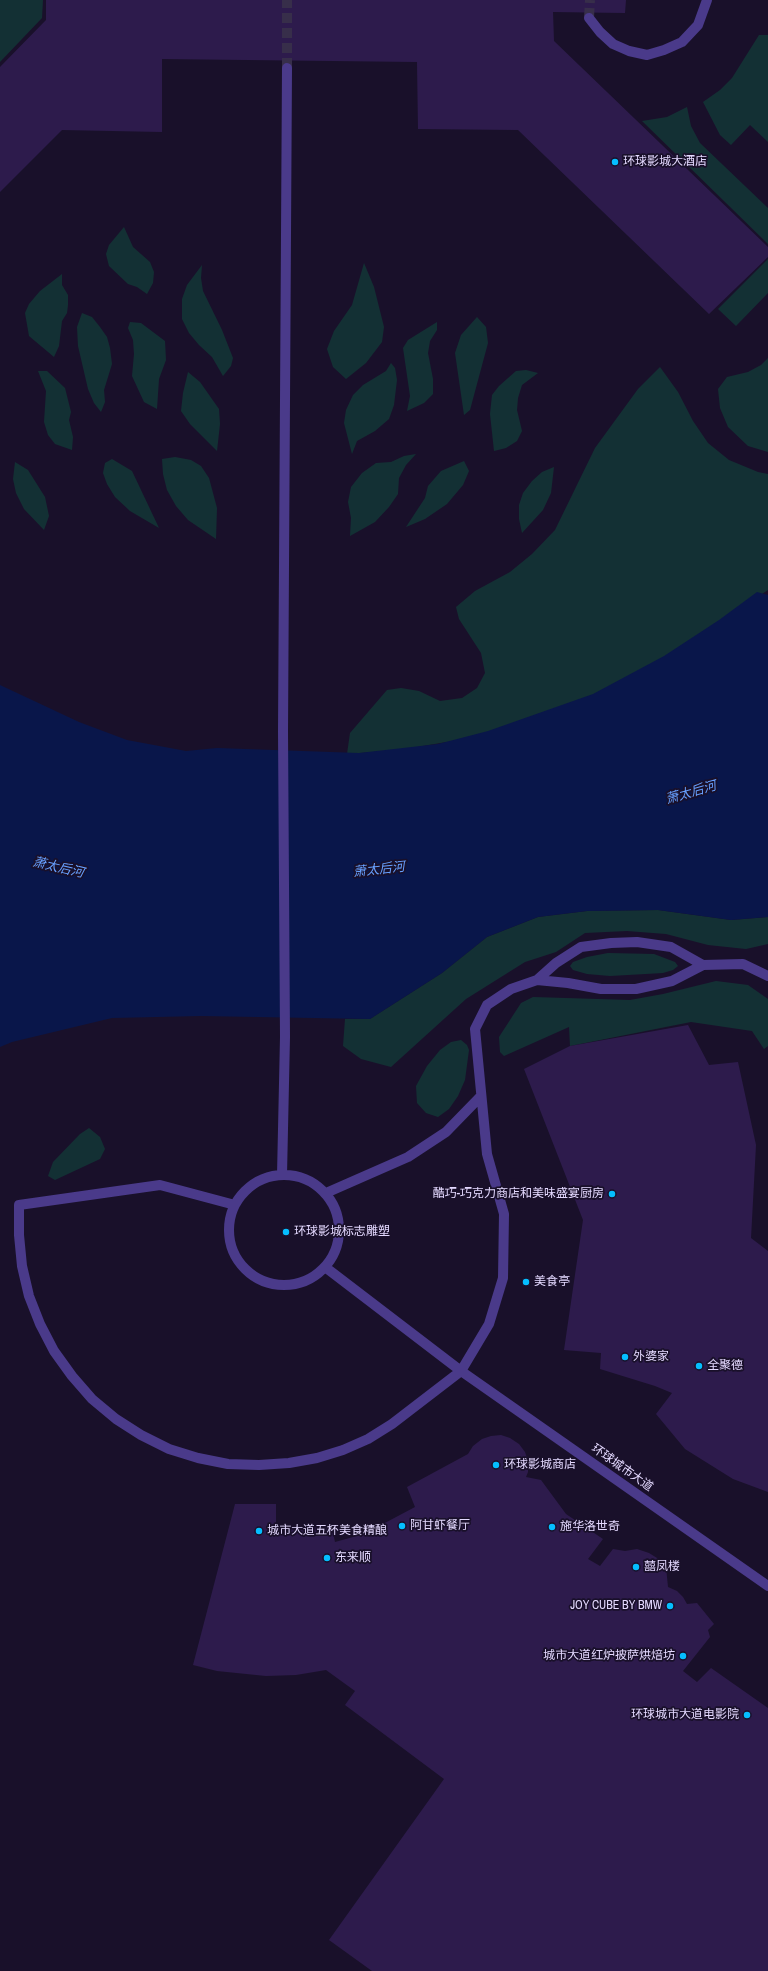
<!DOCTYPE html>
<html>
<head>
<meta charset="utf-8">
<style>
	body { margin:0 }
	canvas { display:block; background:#19102a }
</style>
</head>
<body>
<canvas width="768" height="1971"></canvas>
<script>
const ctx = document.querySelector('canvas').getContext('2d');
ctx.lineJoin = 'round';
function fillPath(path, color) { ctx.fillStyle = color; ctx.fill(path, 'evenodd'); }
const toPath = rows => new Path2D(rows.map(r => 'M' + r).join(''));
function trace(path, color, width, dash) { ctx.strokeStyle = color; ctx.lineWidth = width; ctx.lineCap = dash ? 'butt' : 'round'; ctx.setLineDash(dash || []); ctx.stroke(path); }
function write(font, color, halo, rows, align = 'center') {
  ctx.font = font + ' "Archivo Narrow","Noto Sans SC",sans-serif'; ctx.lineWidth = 3.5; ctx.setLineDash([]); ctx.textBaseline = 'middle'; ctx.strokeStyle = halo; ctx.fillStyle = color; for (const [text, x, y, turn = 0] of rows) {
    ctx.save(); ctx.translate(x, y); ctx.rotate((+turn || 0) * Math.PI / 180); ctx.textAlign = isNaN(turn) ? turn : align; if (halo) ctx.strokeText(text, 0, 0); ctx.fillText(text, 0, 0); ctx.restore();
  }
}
const green = toPath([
	[0,0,43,0,42,18,0,62],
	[759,35,768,35,768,142,750,125,731,145,720,135,703,102,720,90,732,78],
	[687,107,691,126,700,143,768,208,768,244,642,121,667,117],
	[124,227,133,247,150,262,154,272,153,283,147,294,137,287,128,284,109,266,106,254,109,245],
	[768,259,768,293,736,326,718,309],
	[364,263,374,287,384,327,382,342,366,363,346,379,333,367,327,349,334,331,352,305],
	[202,265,201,278,203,291,222,330,233,358,231,366,223,376,212,357,199,345,189,333,182,319,182,299,187,285],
	[62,274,62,285,68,295,68,305,67,313,62,321,59,346,54,357,29,336,25,313,29,304,40,291],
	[82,313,92,317,100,327,107,337,110,348,112,364,104,390,105,402,101,412,94,403,88,389,78,346,77,327],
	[477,317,486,327,488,343,470,410,464,415,455,353,461,335],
	[130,322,141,323,165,341,166,360,159,379,157,409,144,402,132,376,134,354,133,340,128,328],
	[437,322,437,330,430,341,428,353,433,379,433,394,424,403,407,411,410,396,403,348,408,340],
	[768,358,768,452,748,446,728,427,720,408,718,389,727,377,748,372,761,365],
	[391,363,395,368,397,380,394,405,389,419,375,431,357,441,352,454,344,423,346,410,353,395,363,385,386,371],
	[660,367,678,392,693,421,708,443,729,460,758,472,768,474,768,590,624,685,476,737,399,750,347,754,350,733,387,690,401,688,419,691,440,701,462,698,477,688,485,673,481,653,459,619,456,607,475,591,510,572,532,554,555,530,595,448,638,389],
	[526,370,538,373,522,385,518,398,517,410,522,431,517,441,506,448,494,451,490,414,492,395,499,386,516,371],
	[38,371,47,371,65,388,71,412,69,420,73,437,72,450,55,444,48,435,44,422,46,391],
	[188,372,200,382,219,409,220,424,217,451,190,424,181,411,183,393],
	[416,454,406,465,399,478,398,494,389,507,375,522,350,536,351,518,348,502,351,487,362,473,376,463,391,462,404,456],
	[175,457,191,460,201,466,209,478,217,508,216,539,188,520,176,506,167,490,163,474,162,459],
	[112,459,132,471,159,528,130,511,115,497,107,484,103,473,105,463],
	[464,461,469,471,463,485,447,504,425,519,406,527,425,498,428,486,441,471],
	[15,462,28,470,45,497,49,516,44,530,24,509,16,493,13,479],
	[554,467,551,493,543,510,522,533,519,519,519,505,523,493,532,481,542,472],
	[658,910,731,920,768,917,768,944,746,949,708,945,666,934,627,931,585,933,556,952,525,962,466,999,391,1067,361,1059,343,1046,345,1019,370,1019,442,973,487,937,538,917,587,911],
	[608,953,654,954,675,962,678,966,673,970,663,973,610,976,587,974,573,970,570,966,573,962,587,957],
	[716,981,748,985,768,999,768,1046,764,1049,752,1031,691,1022,570,1046,569,1027,504,1056,500,1052,499,1037,521,1003,533,997,630,1000,663,994],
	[461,1040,467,1045,469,1050,465,1080,458,1096,449,1109,438,1117,426,1113,417,1103,416,1086,427,1066,440,1050,451,1042],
	[89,1128,100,1137,105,1149,100,1159,55,1180,48,1176,53,1162,80,1134]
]);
const water = toPath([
	[757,592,768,595,768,917,731,920,658,910,587,911,538,917,487,937,442,973,370,1019,201,1016,112,1018,12,1042,0,1047,0,685,79,722,127,740,186,751,217,748,359,753,438,744,488,731,593,694,664,656,719,620]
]);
const building = toPath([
	[46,0,626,0,625,13,553,12,554,41,768,247,768,257,709,314,518,130,418,129,417,62,162,59,162,132,62,130,0,192,0,67,46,20],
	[688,1025,709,1065,738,1062,756,1145,751,1238,768,1251,768,1492,733,1479,685,1449,656,1414,672,1393,655,1386,600,1369,601,1353,564,1350,583,1220,524,1069,570,1046],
	[501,1435,510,1438,519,1444,525,1452,528,1461,528,1472,526,1477,541,1480,566,1514,603,1539,588,1559,600,1566,613,1549,625,1551,637,1549,649,1553,657,1558,666,1567,668,1587,677,1591,683,1597,687,1604,697,1603,714,1624,708,1630,710,1637,683,1671,697,1682,711,1668,768,1708,768,1971,372,1971,329,1940,444,1779,345,1705,355,1691,326,1670,296,1675,266,1676,217,1671,193,1665,235,1504,276,1504,276,1532,289,1534,289,1528,331,1525,335,1542,364,1534,415,1507,407,1487,468,1454,473,1446,482,1439,491,1436]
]);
const minorTunnel = toPath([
	[589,18,590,0],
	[287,68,287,0]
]);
const minor = toPath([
	[589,18,600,32,613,44,629,51,647,55,664,50,682,42,698,25,707,0],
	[537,980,556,963,581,947,611,943,637,942,671,947,703,965],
	'229 1230a55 55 0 1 1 110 0a55 55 0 1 1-110 0Z',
	[282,1175,285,1037,283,731,287,68],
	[326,1193,408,1157,446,1132,481,1096],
	[235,1205,160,1185,19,1205,19,1235,22,1266,29,1296,40,1324,54,1351,72,1376,92,1399,116,1419,141,1435,169,1449,198,1458,228,1464,259,1465,289,1463,317,1458,343,1450,368,1439,392,1424,461,1371,489,1324,503,1278,504,1214,487,1154,475,1029,487,1005,511,989,537,980,568,983,601,989,636,989,672,981,703,965,743,964,768,976],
	[325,1267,461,1371,768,1586]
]);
const markers = [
	[615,162,4,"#05beff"],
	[612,1194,4,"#05beff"],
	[286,1232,4,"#05beff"],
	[526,1282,4,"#05beff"],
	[625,1357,4,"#05beff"],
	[699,1366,4,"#05beff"],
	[496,1465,4,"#05beff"],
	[402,1526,4,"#05beff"],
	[552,1527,4,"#05beff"],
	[259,1531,4,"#05beff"],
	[327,1558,4,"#05beff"],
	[636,1567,4,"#05beff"],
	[670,1606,4,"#05beff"],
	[683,1656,4,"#05beff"],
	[747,1715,4,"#05beff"]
];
const poiNames = [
	["环球影城大酒店",623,162],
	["酷巧-巧克力商店和美味盛宴厨房",604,1194,"right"],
	["环球影城标志雕塑",294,1232],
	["美食亭",534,1282],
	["外婆家",633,1357],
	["全聚德",707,1366],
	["环球影城商店",504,1465],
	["阿甘虾餐厅",410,1526],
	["施华洛世奇",560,1527],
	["城市大道五杯美食精酿",267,1531],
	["东来顺",335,1558],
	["囍凤楼",644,1567],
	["JOY CUBE BY BMW",662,1606,"right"],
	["城市大道红炉披萨烘焙坊",675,1656,"right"],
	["环球城市大道电影院",739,1715,"right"]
];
const streetNames = [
	["环球城市大道",622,1468,35]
];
const waterNames = [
	["萧太后河",691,793,-16],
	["萧太后河",58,868,13],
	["萧太后河",379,870,-6]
];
fillPath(green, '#133034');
fillPath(water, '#09164a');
fillPath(building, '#2d1b4c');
trace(minorTunnel, '#372e4a', 10, [10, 5]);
trace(minor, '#4a3a8a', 10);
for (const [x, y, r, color] of markers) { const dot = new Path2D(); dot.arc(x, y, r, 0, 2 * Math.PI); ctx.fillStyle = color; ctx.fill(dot); trace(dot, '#19102a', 1.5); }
write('12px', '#e4d9ff', '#19102a', poiNames, 'left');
write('12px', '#e4d9ff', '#19102a', streetNames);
write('italic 13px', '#67a0ff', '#19102a', waterNames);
</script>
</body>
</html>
